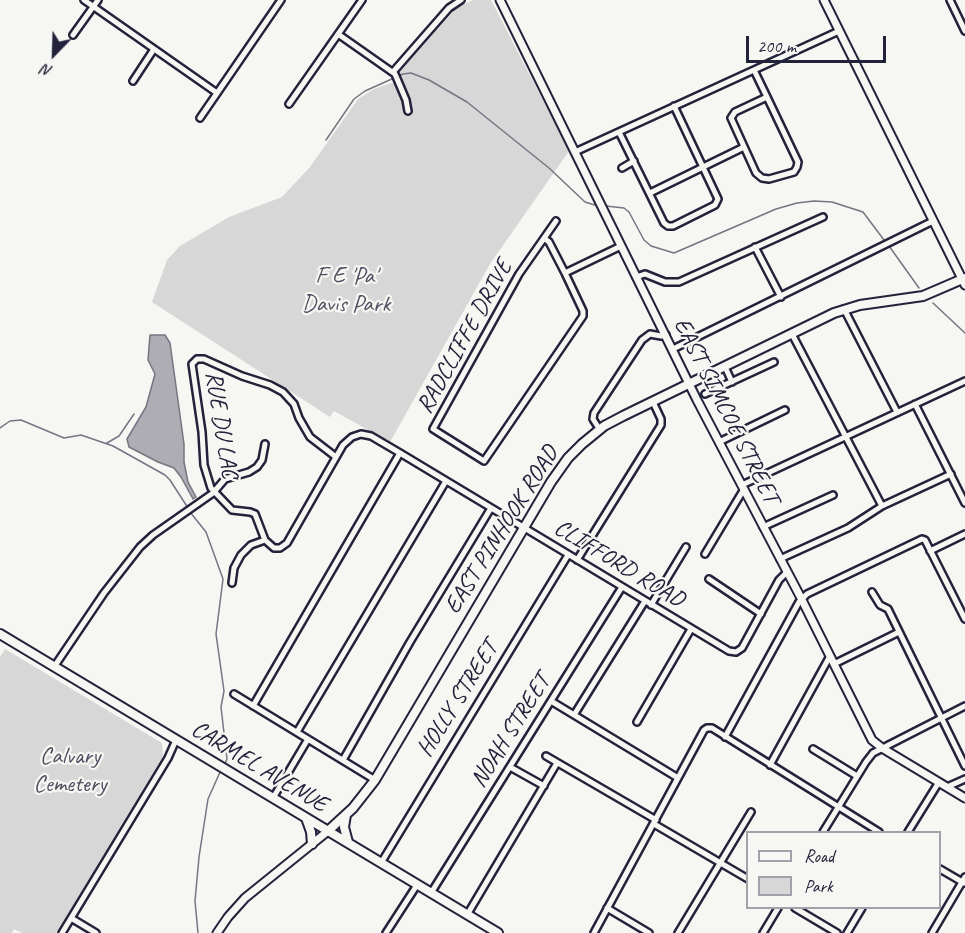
<!DOCTYPE html>
<html>
<head>
<meta charset="utf-8">
<style>
	body { margin:0 }
	#map { position:relative; width:965px; height:933px; overflow:hidden; background:#f6f6f2; font-family:Caveat,sans-serif }
	canvas { display:block }
	.legend { position:absolute; left:746px; top:831px; width:195px; height:78px; box-sizing:border-box; background:#f6f6f2; border:2px solid #a1a1a9; margin:0; padding:8px 10px; list-style:none; font-size:18px; color:#22223b }
	.legend li { display:flex; align-items:center; gap:12px; height:30px }
	.legend b { width:30px; border:2px solid #a1a1a9 }
	.north { position:absolute; left:24px; top:24px; width:60px; height:60px; -webkit-text-stroke:4px #f6f6f2; paint-order:stroke; rotate:203deg; font-size:16px; font-weight:700; line-height:24px; text-align:center; color:#22223b }
	.north::after { content:''; display:block; margin:auto; width:21px; height:27px; background:#22223b; clip-path:polygon(50% 0,100% 100%,50% 72%,0 100%) }
	.scale { position:absolute; left:746px; top:36px; width:140px; height:27px; box-sizing:border-box; border:3px solid #22223b; border-top:0; padding-left:8px; font-size:18px; line-height:21px; white-space:nowrap; color:#22223b; -webkit-text-stroke:4px #f6f6f2; paint-order:stroke }
</style>
</head>
<body>
<div id="map">
<canvas width="965" height="933"></canvas>
<ul class="legend">
<li><b style="height:8px;background:#f6f6f2"></b>Road</li>
<li><b style="height:16px;background:#d7d7d7"></b>Park</li>
</ul>
<div class="north">N</div>
<div class="scale">200 m</div>
</div>
<script>
const ctx = document.querySelector('canvas').getContext('2d');
ctx.lineJoin = 'round';
function fillPath(path, color) { ctx.fillStyle = color; ctx.fill(path, 'evenodd'); }
const toPath = rows => new Path2D(rows.map(r => 'M' + r).join(''));
function trace(path, color, width, dash) { ctx.strokeStyle = color; ctx.lineWidth = width; ctx.lineCap = dash ? 'butt' : 'round'; ctx.setLineDash(dash || []); ctx.stroke(path); }
function write(font, color, halo, rows, align = 'center') {
  ctx.font = font + ' Caveat,sans-serif'; ctx.lineWidth = 4.5; ctx.setLineDash([]); ctx.textBaseline = 'middle'; ctx.strokeStyle = halo; ctx.fillStyle = color; for (const [text, x, y, turn = 0] of rows) {
    ctx.save(); ctx.translate(x, y); ctx.rotate((+turn || 0) * Math.PI / 180); ctx.textAlign = isNaN(turn) ? turn : align; if (halo) ctx.strokeText(text, 0, 0); ctx.fillText(text, 0, 0); ctx.restore();
  }
}
const green = toPath([
	[473,0,491,0,569,151,490,264,390,442,334,411,330,417,152,302,167,260,180,246,229,217,282,197,310,167,358,99,374,89,394,82,392,76,399,72,456,8],
	[5,649,162,743,163,756,56,933,22,933,14,929,12,933,0,933,0,657]
]);
const water = toPath([
	[150,335,165,335,170,343,184,444,184,462,188,482,196,497,193,499,181,477,174,468,158,462,129,447,127,439,146,407,155,374,148,360,150,335]
]);
const stream = toPath([
	[326,140,354,99,365,91,403,74,411,73,429,80,467,102,549,168,585,202,598,206],
	[606,206,624,208,629,212,644,240,651,246,674,253,776,209,797,203,814,201,832,202,863,212,884,240],
	[889,246,919,288],
	[933,303,965,333],
	[0,428,10,421,21,420,64,438,81,435,113,446,165,475,170,480,188,508],
	[107,443,119,436,134,414],
	[190,512,206,532,223,579,216,634,224,691,221,707,227,759,224,766],
	[198,933,195,901,199,857,208,799,221,770]
]);
const minor = toPath([
	[84,0,217,93],
	[950,0,965,31],
	[338,34,395,74,406,100,408,111],
	[73,35,98,0],
	[754,70,767,97,798,162,797,167,794,172,769,179,762,178,756,173,731,118,735,112,767,97],
	[393,72,449,8,461,0],
	[133,81,154,49],
	[289,104,362,0],
	[200,118,281,0],
	[619,132,664,223,668,226,673,226,715,205,718,199,674,106],
	[575,152,839,31],
	[622,168,634,161],
	[650,193,744,147],
	[544,238,549,242,565,273,583,311,583,316,484,461,433,429,519,274,556,221],
	[755,247,781,297],
	[565,273,621,246],
	[636,277,645,274,665,282,679,282,823,217],
	[844,309,897,412],
	[792,334,882,506],
	[673,349,933,221],
	[725,367,732,382],
	[705,394,774,362],
	[915,404,965,503],
	[600,430,593,419,594,413,642,340,650,334,661,336,666,335],
	[719,442,785,410],
	[336,457,310,437,299,418,294,404,283,392,270,385,242,376,204,359,197,359,192,364,202,432,204,465,211,488,232,510,250,512,255,514,265,540,274,548,280,548,287,543,343,445,352,437,361,434,371,436,400,453,729,651,736,652,742,648,779,580,787,572],
	[742,485,965,381],
	[763,527,833,495],
	[930,551,965,534],
	[705,554,744,489],
	[780,559,848,528,882,506,951,474],
	[577,560,661,425,661,419,653,402],
	[709,579,761,614],
	[232,583,234,568,241,555,251,545,265,540],
	[872,592,880,605,888,609,965,766],
	[651,605,686,547],
	[834,664,899,632],
	[54,667,104,593,140,547,153,535,213,493,225,479,249,472,257,467,262,460,265,444],
	[234,694,375,780],
	[551,701,678,778],
	[253,706,400,453],
	[574,715,645,601],
	[637,722,691,629],
	[297,732,446,481],
	[725,737,799,602,807,594,922,539,925,540,965,619],
	[813,749,857,776],
	[546,756,656,820],
	[343,760,410,642,491,508],
	[770,765,830,656],
	[510,767,544,786],
	[947,787,965,779],
	[273,798,308,739],
	[654,824,748,879],
	[823,832,866,762,873,753,965,706],
	[908,832,939,782],
	[381,863,568,555],
	[940,869,964,883],
	[431,893,622,587],
	[607,908,649,933],
	[795,908,837,933],
	[467,915,557,763],
	[71,918,96,933],
	[62,933,168,758,176,740],
	[386,933,417,885],
	[594,933,704,730,707,728,712,728,879,832],
	[678,933,751,812],
	[763,933,778,908],
	[847,933,862,908],
	[932,933,965,877]
]);
const tertiary = toPath([
	[500,0,697,400,801,598,872,740,882,748,965,798],
	[824,0,965,285],
	[217,933,228,917,245,898,328,831]
]);
const secondary = toPath([
	[0,634,498,933],
	[346,815,344,827,348,842],
	[306,818,311,832,312,844],
	[328,831,353,808,375,780,551,482,568,458,582,444,604,426,623,416,834,313,860,305,923,296,965,278]
]);
const parkNames = [
	["F E 'Pa'",346,277],
	["Davis Park",346,305],
	["Calvary",70,757],
	["Cemetery",70,785]
];
const streetNames = [
	["RADCLIFFE DRIVE",465,337,-61],
	["EAST SIMCOE STREET",726,411,63],
	["RUE DU LAC",221,425,81],
	["EAST PINHOOK ROAD",502,530,-58],
	["CLIFFORD ROAD",619,564,31],
	["HOLLY STREET",458,699,-58],
	["NOAH STREET",511,731,-58],
	["CARMEL AVENUE",259,767,31]
];
fillPath(green, '#d7d7d7');
fillPath(water, '#adadb3');
trace(water, '#757583', 1.5);
trace(stream, '#757583', 1.5);
trace(minor, '#22223b', 10);
trace(tertiary, '#22223b', 11);
trace(secondary, '#22223b', 12);
trace(minor, '#f6f6f2', 5);
trace(tertiary, '#f6f6f2', 7);
trace(secondary, '#f6f6f2', 8);
write('24px', '#4f4f62', '#f6f6f2', parkNames);
write('24px', '#22223b', '#f6f6f2', streetNames);
</script>
</body>
</html>
